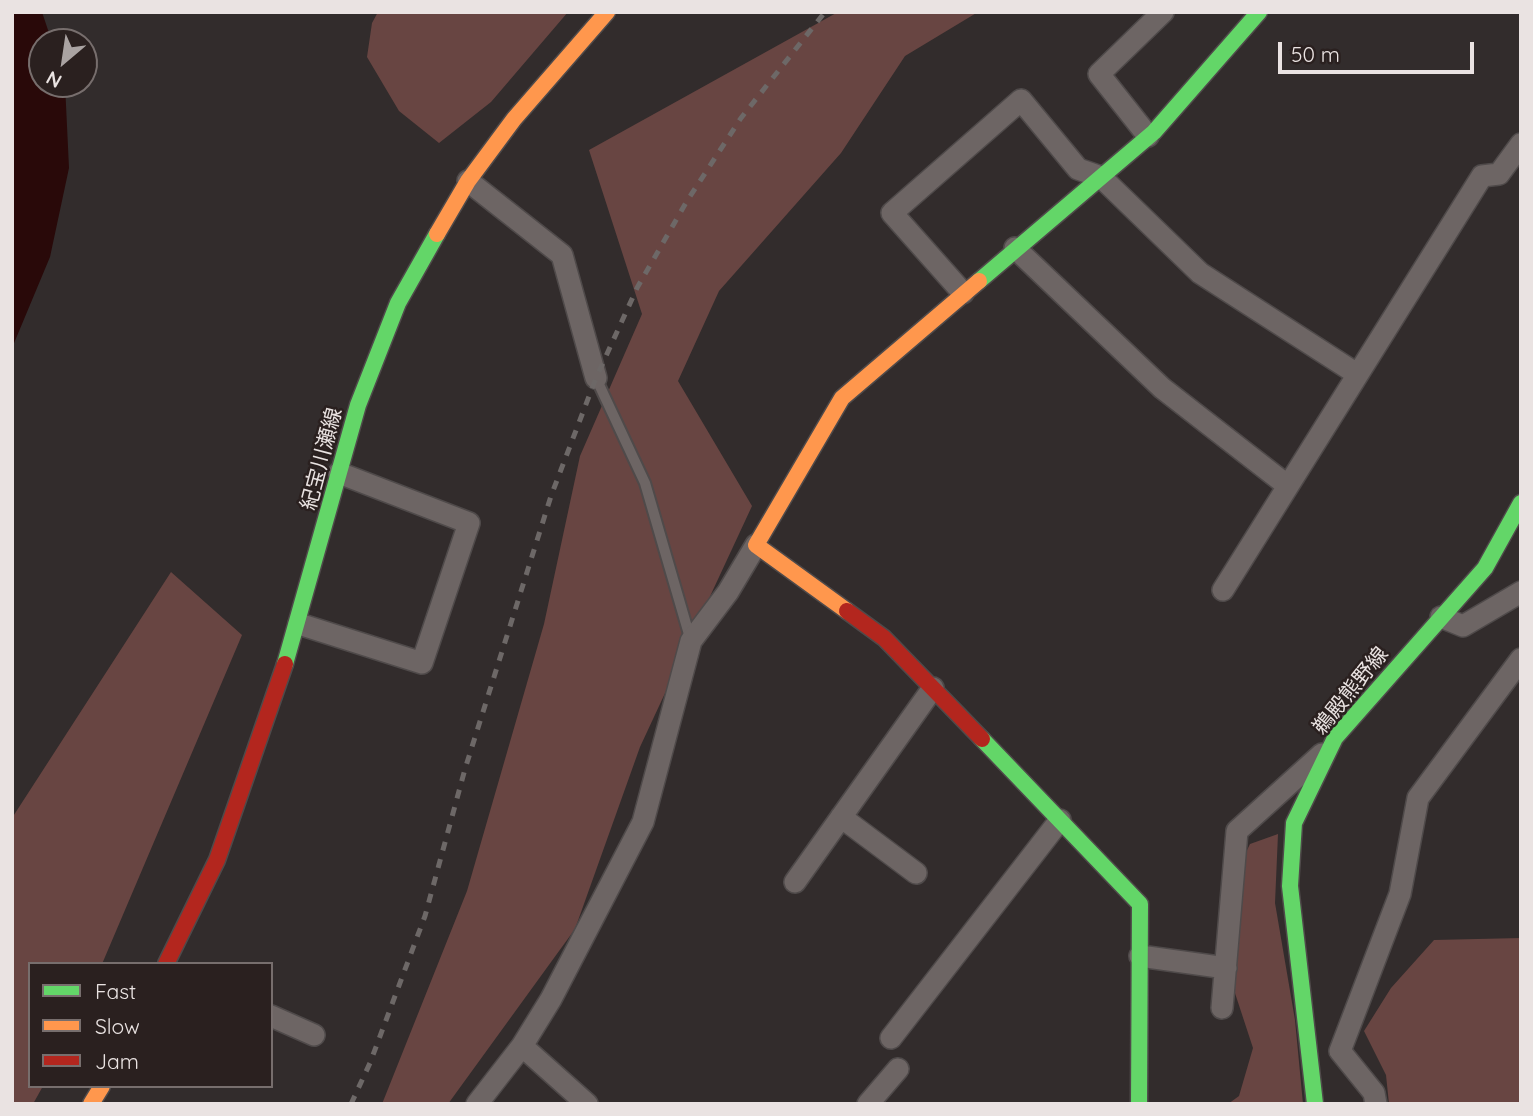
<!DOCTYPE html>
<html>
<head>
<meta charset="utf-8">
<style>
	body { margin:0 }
	#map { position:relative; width:1533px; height:1116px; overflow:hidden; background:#322c2c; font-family:Quicksand,sans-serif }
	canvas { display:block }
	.frame { position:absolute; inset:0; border:14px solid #eae3e2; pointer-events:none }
	.legend { position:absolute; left:28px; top:962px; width:245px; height:126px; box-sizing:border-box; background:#2a201f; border:2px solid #776e6d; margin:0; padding:9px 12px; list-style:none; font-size:21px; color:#eae3e2 }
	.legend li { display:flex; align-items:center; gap:14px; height:35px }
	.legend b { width:35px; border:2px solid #776e6d }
	.north { position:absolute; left:28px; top:28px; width:70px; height:70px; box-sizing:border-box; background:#2a201f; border:2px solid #776e6d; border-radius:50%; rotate:209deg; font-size:19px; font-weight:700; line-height:28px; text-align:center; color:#eae3e2 }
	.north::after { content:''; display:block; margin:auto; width:24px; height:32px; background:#aaa3a2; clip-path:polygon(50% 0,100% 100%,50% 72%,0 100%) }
	.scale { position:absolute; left:1278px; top:42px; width:196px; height:32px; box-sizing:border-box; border:4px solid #eae3e2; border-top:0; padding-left:9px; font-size:21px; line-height:24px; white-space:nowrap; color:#eae3e2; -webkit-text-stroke:5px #2a201f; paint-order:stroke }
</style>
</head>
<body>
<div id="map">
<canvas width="1533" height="1116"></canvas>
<div class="frame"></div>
<ul class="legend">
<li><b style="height:9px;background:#63d668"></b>Fast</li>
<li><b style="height:9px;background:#ff974d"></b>Slow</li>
<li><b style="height:9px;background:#b3261e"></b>Jam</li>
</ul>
<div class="north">N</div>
<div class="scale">50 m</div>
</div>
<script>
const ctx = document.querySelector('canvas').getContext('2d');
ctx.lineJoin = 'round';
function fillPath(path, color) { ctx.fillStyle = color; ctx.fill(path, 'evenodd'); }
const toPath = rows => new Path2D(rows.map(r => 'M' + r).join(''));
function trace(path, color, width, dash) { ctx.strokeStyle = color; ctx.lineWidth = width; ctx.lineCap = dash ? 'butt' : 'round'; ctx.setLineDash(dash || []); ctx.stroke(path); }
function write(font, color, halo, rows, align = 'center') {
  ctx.font = font + ' Quicksand,"Noto Sans JP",sans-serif'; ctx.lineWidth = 5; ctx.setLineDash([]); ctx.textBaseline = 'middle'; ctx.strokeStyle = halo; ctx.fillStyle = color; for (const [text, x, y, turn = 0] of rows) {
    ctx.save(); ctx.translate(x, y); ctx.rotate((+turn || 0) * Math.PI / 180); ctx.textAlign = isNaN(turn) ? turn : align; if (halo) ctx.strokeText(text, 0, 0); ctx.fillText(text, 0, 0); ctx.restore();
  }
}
const green = toPath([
	[378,12,568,12,491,102,439,143,399,111,367,57,372,23],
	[838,12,978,12,905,56,841,153,719,291,678,381,752,506,640,747,575,929,448,1104,382,1104,467,891,544,624,580,456,642,314,589,150],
	[171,572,242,635,102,964,30,964,30,1086,43,1086,33,1104,12,1104,12,818],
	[1278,834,1275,903,1295,1020,1303,1104,1228,1104,1239,1096,1253,1048,1232,984,1238,869,1250,844],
	[1521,938,1521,1104,1389,1104,1386,1075,1364,1031,1391,988,1434,940]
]);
const water = toPath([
	[12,12,42,12,52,42,42,42,42,84,65,84,69,168,50,257,12,348]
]);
const lane = toPath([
	[596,378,645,483,691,641]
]);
const street = toPath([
	[1148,136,1099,74,1163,12],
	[468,181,562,255,596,378],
	[1015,248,1162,388,1288,486],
	[963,293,892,213,1021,100,1078,169,1101,177,1200,273,1357,374],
	[1223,590,1482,176,1499,174,1521,144],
	[1441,617,1463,626,1521,592],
	[299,624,422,663,469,523,339,473],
	[841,817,916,873],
	[795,882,933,688],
	[1140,956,1226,968],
	[1222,1008,1237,831,1322,754],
	[271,1016,314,1035],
	[891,1038,1060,820],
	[522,1046,587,1104],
	[477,1104,522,1046,551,999,643,822,691,641,728,592,756,545],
	[868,1104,898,1069],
	[1376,1104,1374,1093,1340,1051,1400,894,1418,798,1521,659]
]);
const fast = toPath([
	[979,281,1154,132,1259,12],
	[285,664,358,405,398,303,437,234],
	[982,739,1140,904,1139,1104],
	[1315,1104,1290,886,1294,823,1335,738,1485,568,1521,503]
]);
const slow = toPath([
	[437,234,468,181,514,119,607,12],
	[847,611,756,545,842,398,979,281],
	[91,1104,102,1086]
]);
const jam = toPath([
	[847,611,884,638,982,739],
	[166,964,217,860,285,664]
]);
const rail = toPath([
	[351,1104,370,1063,425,916,465,769,551,496,596,378,637,288,687,201,741,118,825,12]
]);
const streetNames = [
	["紀宝川瀬線",322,459,-75],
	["鵜殿熊野線",1351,691,-51]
];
fillPath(green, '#684542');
fillPath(water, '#290909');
trace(lane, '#4f4a4a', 14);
trace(street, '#4f4a4a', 24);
trace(fast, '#4f4a4a', 19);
trace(slow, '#4f4a4a', 19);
trace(jam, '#4f4a4a', 19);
trace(lane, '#6d6564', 10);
trace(street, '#6d6564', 21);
trace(fast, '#63d668', 16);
trace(slow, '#ff974d', 16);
trace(jam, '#b3261e', 16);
trace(rail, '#6d6867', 5, [9, 9]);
write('21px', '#eae3e2', '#2a201f', streetNames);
</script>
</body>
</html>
